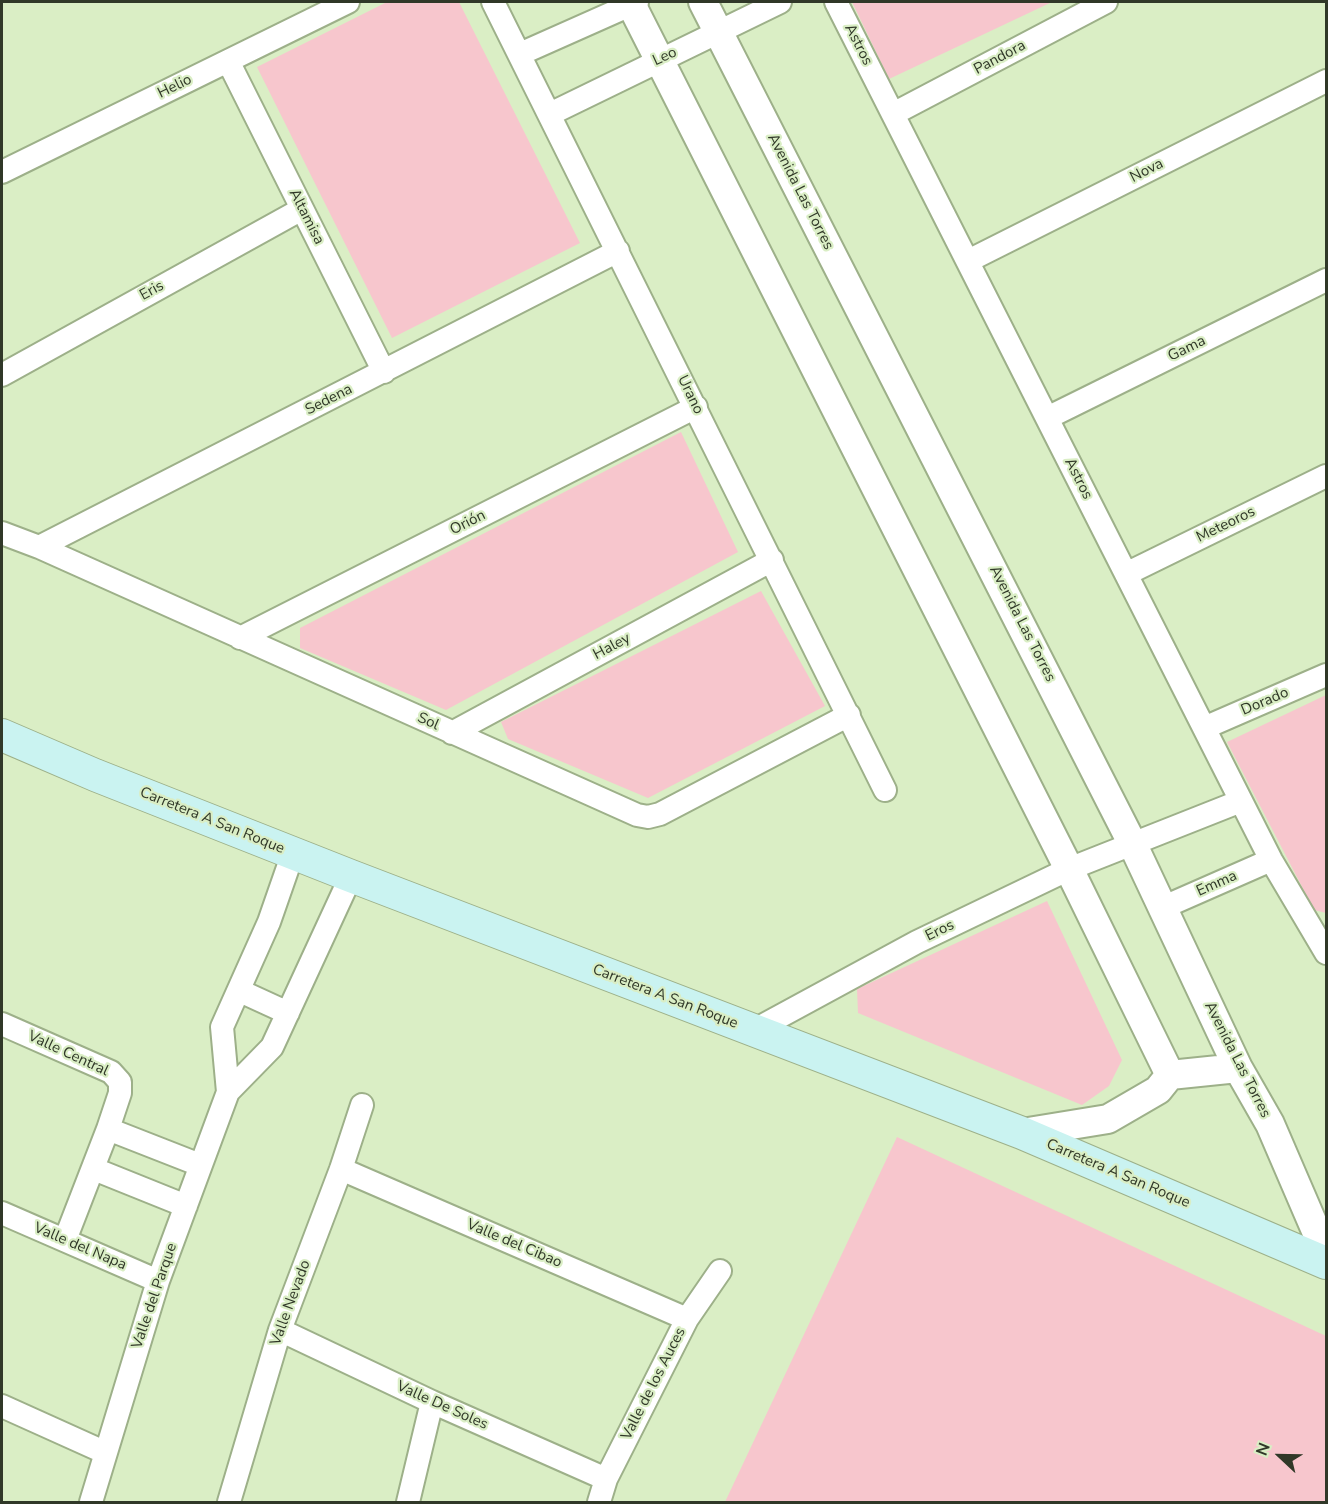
<!DOCTYPE html>
<html>
<head>
<meta charset="utf-8">
<style>
	body { margin:0 }
	#map { position:relative; width:1328px; height:1504px; overflow:hidden; background:#daeec5; font-family:"Nunito Sans",sans-serif }
	canvas { display:block }
	.frame { position:absolute; inset:0; border:3px solid #303828; pointer-events:none }
	.north { position:absolute; left:1250px; top:1426px; width:60px; height:60px; -webkit-text-stroke:4px #daeec5; paint-order:stroke; rotate:292deg; font-size:16px; font-weight:700; line-height:24px; text-align:center; color:#303828 }
	.north::after { content:''; display:block; margin:auto; width:21px; height:27px; background:#303828; clip-path:polygon(50% 0,100% 100%,50% 72%,0 100%) }
</style>
</head>
<body>
<div id="map">
<canvas width="1328" height="1504"></canvas>
<div class="frame"></div>
<div class="north">N</div>
</div>
<script>
const ctx = document.querySelector('canvas').getContext('2d');
ctx.lineJoin = 'round';
function fillPath(path, color) { ctx.fillStyle = color; ctx.fill(path, 'evenodd'); }
const toPath = rows => new Path2D(rows.map(r => 'M' + r).join(''));
function trace(path, color, width, dash) { ctx.strokeStyle = color; ctx.lineWidth = width; ctx.lineCap = dash ? 'butt' : 'round'; ctx.setLineDash(dash || []); ctx.stroke(path); }
function write(font, color, halo, rows, align = 'center') {
  ctx.font = font + ' "Nunito Sans",sans-serif'; ctx.lineWidth = 4.5; ctx.setLineDash([]); ctx.textBaseline = 'middle'; ctx.strokeStyle = halo; ctx.fillStyle = color; for (const [text, x, y, turn = 0] of rows) {
    ctx.save(); ctx.translate(x, y); ctx.rotate((+turn || 0) * Math.PI / 180); ctx.textAlign = isNaN(turn) ? turn : align; if (halo) ctx.strokeText(text, 0, 0); ctx.fillText(text, 0, 0); ctx.restore();
  }
}
const green = toPath([
	[387,2,459,2,580,243,392,338,257,67],
	[852,2,1052,2,889,79],
	[681,432,738,552,446,710,300,648,300,628],
	[761,591,825,706,648,798,508,739,501,722],
	[1326,695,1326,913,1314,910,1227,742],
	[1047,901,1122,1060,1109,1086,1082,1105,858,1013,857,989],
	[897,1137,1326,1336,1326,1502,725,1502]
]);
const minor = toPath([
	[493,2,885,790],
	[836,2,1271,860,1326,953],
	[520,54,637,2],
	[228,61,384,372],
	[550,114,780,2],
	[893,114,1106,2],
	[2,172,348,2],
	[968,261,1326,81],
	[2,375,302,209],
	[1047,418,1326,280],
	[2,533,39,547,637,815,648,817,660,814,849,715],
	[39,547,618,251],
	[1126,574,1326,476],
	[240,638,696,407],
	[1204,728,1326,675],
	[452,733,772,560],
	[1164,907,1271,860],
	[240,991,288,1013],
	[2,1024,111,1072,120,1082,120,1093,108,1129,65,1240],
	[753,1031,917,942,1069,869,1241,801],
	[228,1092,222,1027,269,922,293,853],
	[108,1129,200,1165],
	[94,1169,186,1206],
	[341,1169,687,1319],
	[2,1213,158,1281],
	[280,1330,432,1402,606,1479],
	[2,1406,104,1452],
	[91,1502,158,1281,228,1092,272,1047,351,876],
	[229,1502,280,1330,341,1169,362,1105],
	[408,1502,432,1402],
	[599,1502,606,1479,687,1319,720,1271]
]);
const tertiary = toPath([
	[630,2,1069,869,1170,1075],
	[703,2,1133,845,1238,1068,1270,1124,1326,1254],
	[1170,1075,1238,1068],
	[1022,1133,1108,1119,1158,1090,1170,1075]
]);
const secondary = toPath([
	[2,735,95,775,351,876,1022,1133,1326,1263]
]);
const streetNames = [
	["Astros",858,45,63],
	["Leo",665,57,-25],
	["Pandora",1000,58,-28],
	["Helio",175,87,-26],
	["Nova",1147,171,-27],
	["Avenida Las Torres",800,192,63],
	["Altamisa",306,217,63],
	["Eris",152,291,-29],
	["Gama",1187,349,-26],
	["Urano",690,395,64],
	["Sedena",329,400,-27],
	["Astros",1078,479,63],
	["Orión",468,523,-27],
	["Meteoros",1226,525,-26],
	["Avenida Las Torres",1022,624,63],
	["Haley",612,647,-28],
	["Dorado",1265,702,-23],
	["Sol",428,722,24],
	["Carretera A San Roque",212,821,22],
	["Emma",1217,884,-24],
	["Eros",940,931,-26],
	["Carretera A San Roque",665,997,21],
	["Valle Central",68,1054,25],
	["Avenida Las Torres",1237,1060,63],
	["Carretera A San Roque",1118,1174,23],
	["Valle del Cibao",514,1244,23],
	["Valle del Napa",80,1247,23],
	["Valle del Parque",155,1296,-71],
	["Valle Nevado",291,1303,-70],
	["Valle de los Auces",654,1384,-63],
	["Valle De Soles",442,1406,24]
];
fillPath(green, '#f7c6cd');
trace(minor, '#9db089', 26);
trace(tertiary, '#9db089', 32);
trace(secondary, '#9db089', 34);
trace(minor, '#fff', 22);
trace(tertiary, '#fff', 28);
trace(secondary, '#caf3f1', 32);
write('15px', '#303828', '#daeec5', streetNames);
</script>
</body>
</html>
